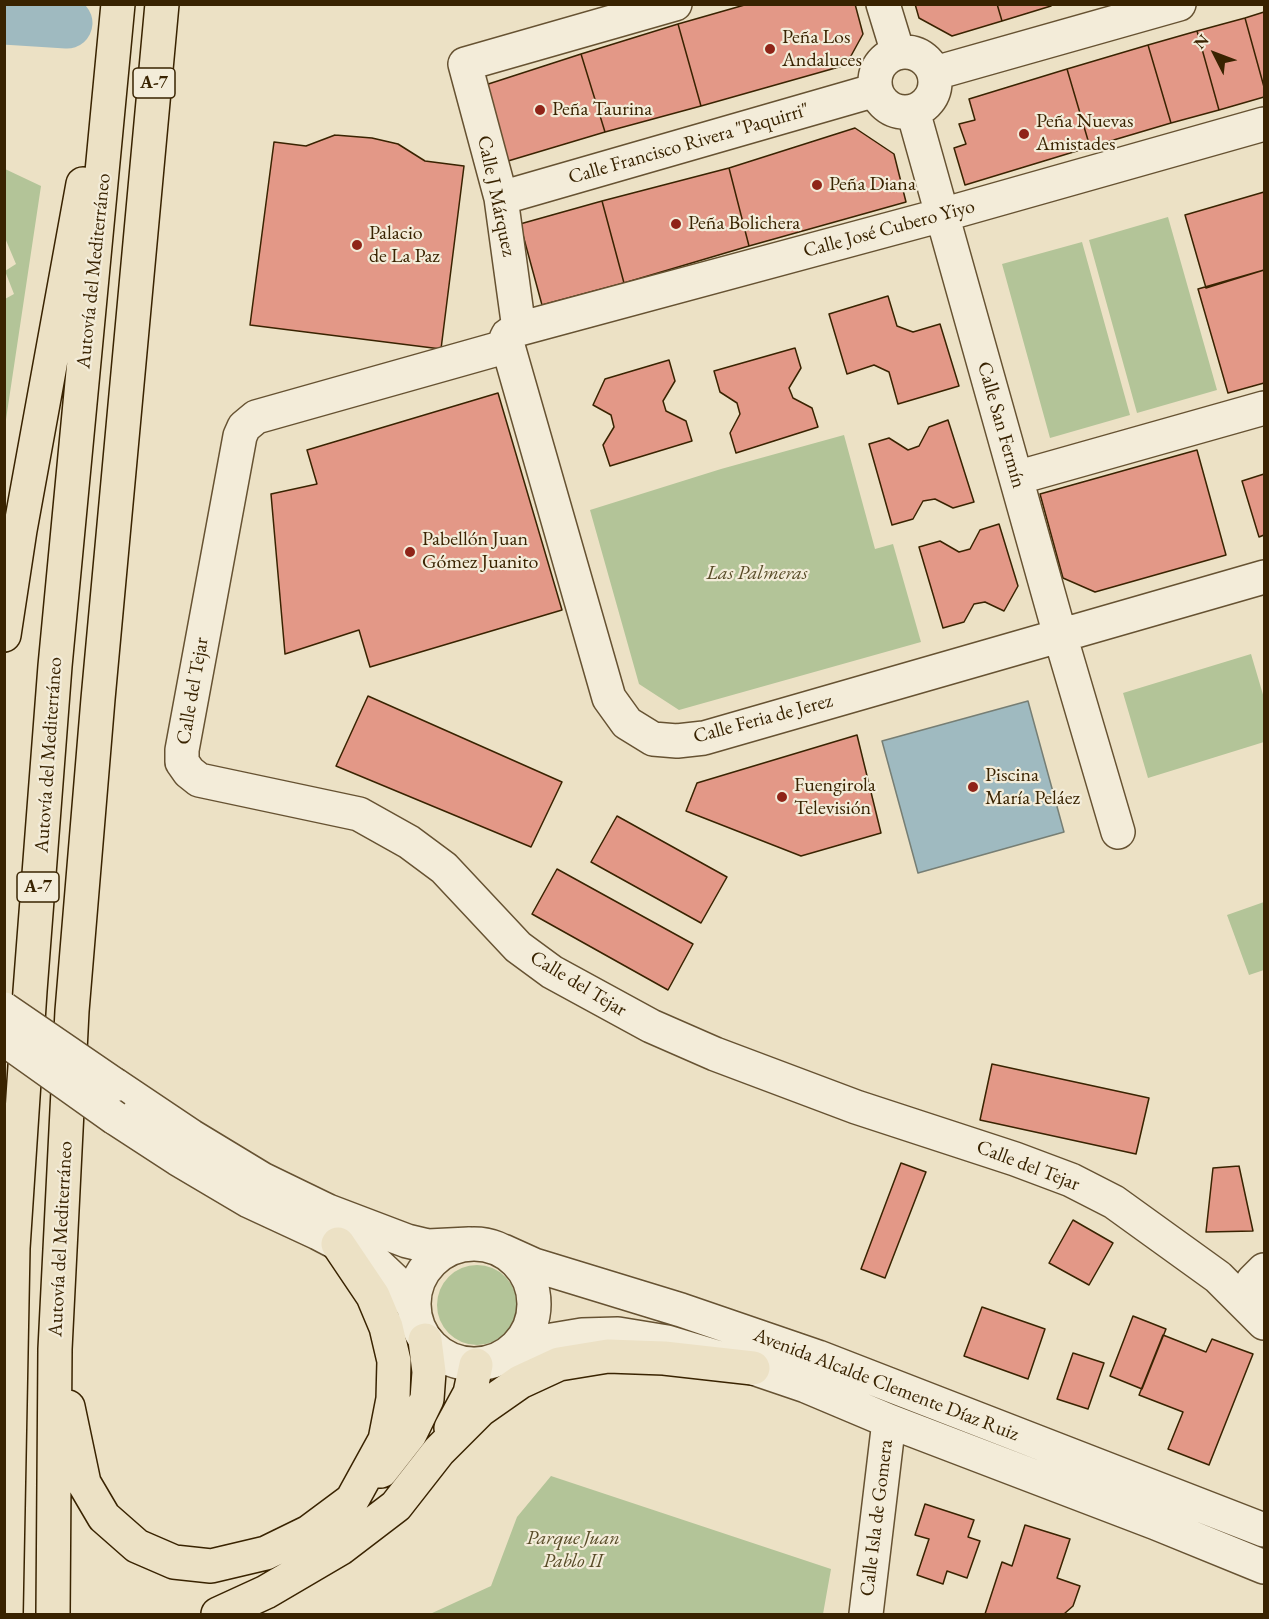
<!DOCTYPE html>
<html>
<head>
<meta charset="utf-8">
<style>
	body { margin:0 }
	#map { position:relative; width:1269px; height:1619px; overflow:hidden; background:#ece1c5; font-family:"EB Garamond",serif }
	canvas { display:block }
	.frame { position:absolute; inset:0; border:6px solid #392301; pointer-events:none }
	.north { position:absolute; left:1185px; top:24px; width:60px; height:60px; -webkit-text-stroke:4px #f3ecd9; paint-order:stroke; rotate:312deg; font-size:16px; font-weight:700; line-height:24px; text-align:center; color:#392301 }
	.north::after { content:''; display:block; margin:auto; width:21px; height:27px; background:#392301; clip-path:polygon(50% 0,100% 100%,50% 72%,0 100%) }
</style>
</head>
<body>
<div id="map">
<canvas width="1269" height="1619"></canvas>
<div class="frame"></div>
<div class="north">N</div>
</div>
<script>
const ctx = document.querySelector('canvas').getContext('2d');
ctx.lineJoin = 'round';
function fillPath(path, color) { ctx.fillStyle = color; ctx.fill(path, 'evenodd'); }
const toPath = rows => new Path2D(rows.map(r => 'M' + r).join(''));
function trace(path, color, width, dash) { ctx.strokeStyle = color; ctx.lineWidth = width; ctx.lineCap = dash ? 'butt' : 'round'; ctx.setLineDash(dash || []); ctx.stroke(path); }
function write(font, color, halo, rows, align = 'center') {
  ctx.font = font + ' "EB Garamond",serif'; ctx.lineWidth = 4.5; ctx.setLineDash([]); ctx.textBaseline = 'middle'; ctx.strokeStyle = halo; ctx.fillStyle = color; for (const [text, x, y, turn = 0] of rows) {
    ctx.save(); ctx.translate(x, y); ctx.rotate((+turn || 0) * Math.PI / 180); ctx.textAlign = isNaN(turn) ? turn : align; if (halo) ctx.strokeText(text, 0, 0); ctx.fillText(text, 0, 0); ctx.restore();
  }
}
const green = toPath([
	[5,169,41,186,5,426,5,299,14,294,5,271,16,264,5,238],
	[1168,217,1217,390,1137,413,1089,240],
	[1082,242,1130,415,1050,438,1002,264],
	[844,435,875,549,893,544,921,642,679,710,639,684,590,510,721,469],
	[1251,654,1264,698,1264,742,1148,778,1123,693],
	[1264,902,1264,970,1249,975,1227,915],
	'437 1305a40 40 0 1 1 80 0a40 40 0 1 1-80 0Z',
	[551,1476,831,1569,823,1614,430,1614,491,1586,517,1517]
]);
const water = toPath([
	[1028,701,1064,832,918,873,882,741,1028,701]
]);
const river = toPath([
	[4,19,67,23]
]);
const building = toPath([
	[748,4,855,4,863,34,846,65,701,106,678,24,748,4],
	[915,4,997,4,1002,21,952,36,919,18,915,4],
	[997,4,1050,4,1051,6,1002,21,997,4],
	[1264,12,1264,87,1245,18,1264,12],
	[1245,18,1264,87,1264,97,1219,110,1197,31,1245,18],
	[678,24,701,106,605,132,581,54,678,24],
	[1197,31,1219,110,1171,123,1148,45,1197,31],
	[1148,45,1171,123,1090,147,1067,69,1148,45],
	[581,54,605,132,498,164,476,88,581,54],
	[1067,69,1090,147,965,185,954,148,966,144,959,124,975,120,969,99,1067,69],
	[855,128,894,154,906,202,749,246,729,168,855,128],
	[335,135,372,138,398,144,425,161,464,166,441,349,250,325,274,142,306,146,335,135],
	[729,168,749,246,624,283,602,201,729,168],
	[1264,192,1264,270,1206,288,1185,215,1264,192],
	[602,201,624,283,542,305,520,224,602,201],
	[1264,270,1264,383,1228,393,1198,289,1264,270],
	[888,296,897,326,913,332,940,324,959,386,898,404,889,372,874,365,847,374,829,314,888,296],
	[795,348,801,368,789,388,793,398,812,408,818,427,736,453,730,433,740,414,737,403,720,392,714,371,795,348],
	[669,360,675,381,663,401,666,411,686,421,692,441,610,466,603,445,614,427,611,415,593,405,605,379,669,360],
	[498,393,562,610,370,667,359,630,285,654,271,494,317,484,307,450,498,393],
	[948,420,974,502,953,508,935,499,923,501,913,519,892,525,869,444,889,438,908,450,919,446,929,427,948,420],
	[1197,450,1226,555,1095,592,1063,578,1040,494,1197,450],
	[1264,474,1264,535,1259,537,1242,481,1264,474],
	[999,524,1018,586,1004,611,985,602,974,604,964,622,943,628,919,547,940,541,959,552,970,549,980,530,999,524],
	[368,696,562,782,531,847,336,766,368,696],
	[857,735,881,833,801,856,686,811,697,783,857,735],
	[617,816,727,877,701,923,591,862,617,816],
	[557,869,693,944,668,990,532,914,557,869],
	[992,1064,1149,1098,1136,1154,980,1120,992,1064],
	[901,1163,926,1172,885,1278,861,1269,901,1163],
	[1239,1166,1253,1231,1206,1232,1213,1168,1239,1166],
	[1073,1220,1113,1243,1089,1285,1049,1263,1073,1220],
	[982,1307,1045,1329,1028,1379,964,1356,982,1307],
	[1133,1316,1166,1329,1142,1389,1110,1376,1133,1316],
	[1163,1335,1206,1352,1212,1339,1253,1354,1209,1465,1168,1449,1183,1412,1139,1395,1163,1335],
	[1073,1353,1104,1363,1088,1409,1057,1399,1073,1353],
	[925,1504,974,1520,968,1537,980,1541,967,1578,947,1571,943,1584,917,1575,929,1539,915,1535,925,1504],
	[1025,1525,1070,1539,1057,1578,1080,1586,1073,1606,1064,1614,985,1614,1002,1562,1012,1566,1025,1525]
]);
const minor = toPath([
	[883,4,898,53],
	'875 82a30 30 0 1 1 60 0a30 30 0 1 1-60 0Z',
	[935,73,1179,4],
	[913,111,1060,635,1118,832],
	[1264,124,942,215,519,329,508,335,506,339,609,698,627,723,653,739,677,741,704,738,1264,577],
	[501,198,876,90],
	[519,329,501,198,465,64,675,4],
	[508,346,256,417,244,427,240,436,182,750,182,762,189,772,199,780,359,814,409,842,444,868,518,947,552,972,651,1026,715,1054,856,1107,1015,1159,1071,1180,1114,1202,1218,1277,1264,1323],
	[1016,478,1264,408],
	[115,1085,191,1136,262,1179,328,1211,407,1241,428,1246,469,1244],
	[115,1118,178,1159,249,1201,318,1233,377,1264,394,1280,414,1307],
	'414 1304a60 60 0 1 1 120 0a60 60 0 1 1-120 0Z',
	[503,1251,534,1265,681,1310,818,1357,1264,1530],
	[1250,1308,1253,1281,1264,1270],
	[513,1351,546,1341,582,1335,618,1334,667,1342,753,1368,806,1386,889,1421,1156,1523,1264,1567],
	[866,1614,889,1421]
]);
const highway = toPath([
	[4,635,20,530,83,184],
	[68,1407,84,1483,104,1517,137,1546,174,1562,211,1566,266,1553,309,1532,352,1500,385,1440,393,1399,394,1361,386,1327,373,1296,338,1244],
	[451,1428,470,1393,476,1365],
	[381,1471,410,1434,427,1399,429,1372,425,1340],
	[6,1614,13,1248,30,991,55,666,118,4],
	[53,1614,55,1349,72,1011,98,699,162,4],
	[218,1614,266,1592,341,1548,396,1506,439,1451,480,1410,520,1382,559,1364,608,1356,664,1358,753,1368]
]);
const minorBridge = toPath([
	[4,1009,115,1085],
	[4,1039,115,1118]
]);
const markers = [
	[770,49,6,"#8f2418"],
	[540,110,6,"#8f2418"],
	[1024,134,6,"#8f2418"],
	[817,185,6,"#8f2418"],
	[676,224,6,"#8f2418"],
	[357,245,6,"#8f2418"],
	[410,552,6,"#8f2418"],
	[973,787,6,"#8f2418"],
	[782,797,6,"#8f2418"]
];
const shields = [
	[154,83,42],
	[38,887,42]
];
const shieldNames = [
	["A-7",154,83],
	["A-7",38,887]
];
const poiNames = [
	["Peña Los",782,38],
	["Andaluces",782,61],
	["Peña Taurina",552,110],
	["Peña Nuevas",1036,122],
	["Amistades",1036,145],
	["Peña Diana",829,185],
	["Peña Bolichera",688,224],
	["Palacio",369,234],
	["de La Paz",369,257],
	["Pabellón Juan",422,540],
	["Gómez Juanito",422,563],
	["Piscina",985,776],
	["María Peláez",985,799],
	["Fuengirola",794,786],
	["Televisión",794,809]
];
const streetNames = [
	["Calle Francisco Rivera \"Paquirri\"",689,144,-16],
	["Calle J Márquez",496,196,78],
	["Calle José Cubero Yiyo",889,229,-15],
	["Autovía del Mediterráneo",94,271,-84],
	["Calle San Fermín",1001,425,74],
	["Calle del Tejar",193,691,-80],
	["Calle Feria de Jerez",763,719,-15],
	["Autovía del Mediterráneo",49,755,-86],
	["Calle del Tejar",578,984,31],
	["Calle del Tejar",1028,1166,21],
	["Autovía del Mediterráneo",61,1239,-87],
	["Avenida Alcalde Clemente Díaz Ruiz",886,1385,21],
	["Calle Isla de Gomera",877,1518,-83]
];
const parkNames = [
	["Las Palmeras",757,574],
	["Parque Juan",573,1539],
	["Pablo II",573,1562]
];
fillPath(green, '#b3c498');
fillPath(water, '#9fbac0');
trace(water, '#767e74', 1.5);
trace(river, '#9fbac0', 51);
fillPath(building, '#e39887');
trace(building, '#392301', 1.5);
trace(minor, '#665232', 36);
trace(highway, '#392301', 36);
trace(minor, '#f3ecd9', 33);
trace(highway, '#ece1c5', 33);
trace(minorBridge, '#665232', 36, []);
trace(minorBridge, '#f3ecd9', 33);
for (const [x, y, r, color] of markers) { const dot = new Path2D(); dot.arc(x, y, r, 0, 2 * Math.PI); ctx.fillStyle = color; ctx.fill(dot); trace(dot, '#f3ecd9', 2); }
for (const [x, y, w] of shields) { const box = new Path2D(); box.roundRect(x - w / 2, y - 15, w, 30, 4.5); ctx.fillStyle = '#f3ecd9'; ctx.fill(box); trace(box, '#392301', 1.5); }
write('bold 18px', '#392301', null, shieldNames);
write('20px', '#392301', '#f3ecd9', poiNames, 'left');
write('20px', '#392301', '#f3ecd9', streetNames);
write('italic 20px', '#584b27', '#f3ecd9', parkNames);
</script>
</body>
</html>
